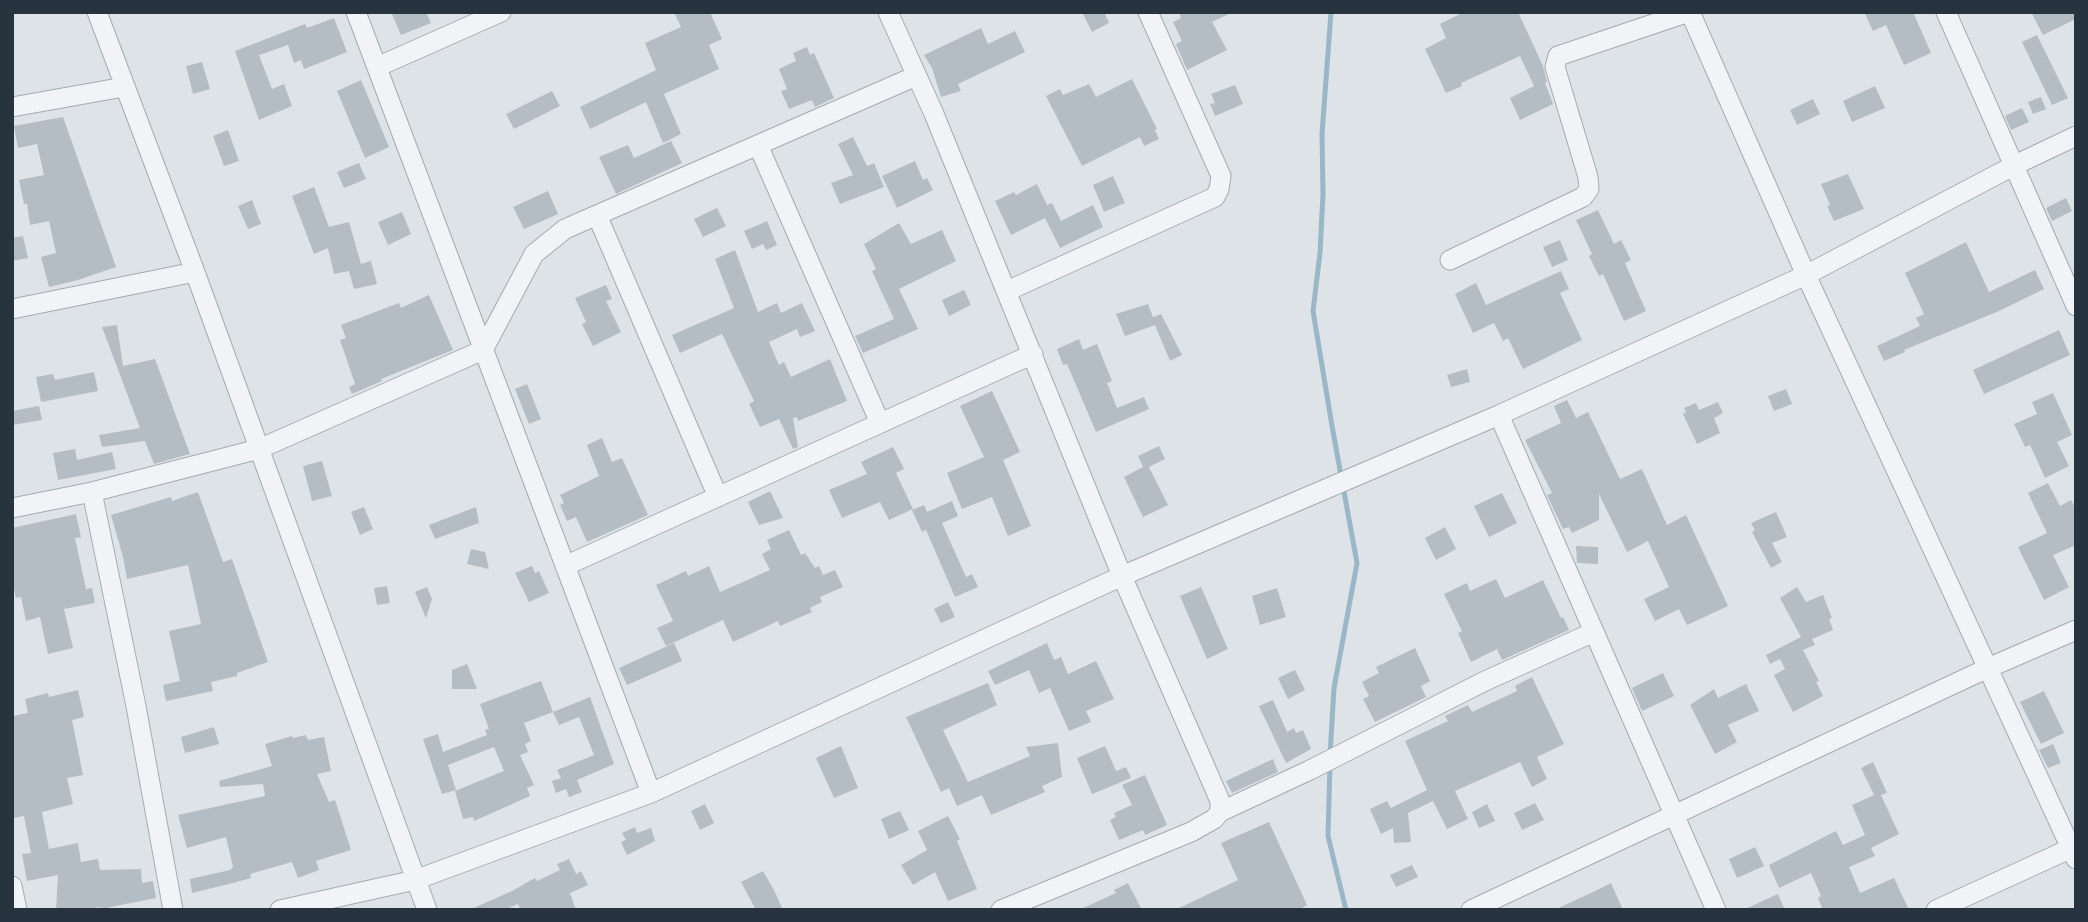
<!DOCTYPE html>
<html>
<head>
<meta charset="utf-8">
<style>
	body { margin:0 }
	#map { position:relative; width:2088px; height:922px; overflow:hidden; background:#dee3e7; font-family:"PT Sans Narrow",sans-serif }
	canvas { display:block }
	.frame { position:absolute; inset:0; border:14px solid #27333e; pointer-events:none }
</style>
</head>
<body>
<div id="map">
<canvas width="2088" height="922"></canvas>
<div class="frame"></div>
</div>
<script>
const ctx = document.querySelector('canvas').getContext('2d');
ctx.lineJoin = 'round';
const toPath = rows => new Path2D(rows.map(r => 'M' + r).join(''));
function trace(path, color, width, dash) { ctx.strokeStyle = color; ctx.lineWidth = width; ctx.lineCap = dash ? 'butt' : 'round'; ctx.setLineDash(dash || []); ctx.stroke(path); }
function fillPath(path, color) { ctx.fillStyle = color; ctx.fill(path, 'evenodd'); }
const stream = toPath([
	[1330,755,1334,688,1357,563,1332,426,1313,311,1320,253,1323,194,1322,134,1331,12],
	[1330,764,1328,836,1346,910]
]);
const building = toPath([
	[391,12,426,12,431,23,401,35],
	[674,12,710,12,722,39,709,45,719,69,664,94,681,134,663,143,646,102,590,129,580,107,656,70,645,43,681,27],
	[1082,12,1104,12,1109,23,1092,32],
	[1179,12,1233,12,1212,22,1227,50,1187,70,1176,44,1182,41,1173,22,1181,18],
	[1464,12,1518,12,1543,66,1547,82,1545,83,1553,104,1520,120,1510,98,1534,86,1520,56,1461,83,1462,86,1446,93,1425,49,1446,38,1440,24],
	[1864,12,1913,12,1931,53,1904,65,1886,25,1873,31],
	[2031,12,2076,12,2076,19,2043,35],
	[334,18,347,52,304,69,301,60,294,63,288,45,259,55,272,89,284,84,292,106,259,120,235,51,305,24,307,28],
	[981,28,988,44,1015,31,1025,52,958,84,961,91,941,97,932,68,924,55],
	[2037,35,2068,98,2052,105,2022,42],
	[807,47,810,55,814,53,834,98,815,107,812,100,789,109,781,91,787,89,779,69,796,61,793,53],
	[202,62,210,89,193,94,186,66],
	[1132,79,1157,129,1155,130,1159,139,1144,146,1140,137,1082,166,1046,96,1060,89,1063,95,1089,84,1096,97],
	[361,80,389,147,365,158,337,91],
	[1235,85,1243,104,1215,116,1210,104,1215,103,1211,94],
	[1875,86,1885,108,1852,122,1843,101],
	[552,91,560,106,514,129,506,114],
	[2041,97,2046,109,2033,114,2028,102],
	[1813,99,1820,114,1797,125,1790,110],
	[2022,108,2029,122,2011,130,2005,116],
	[63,117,116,267,78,280,49,287,41,257,56,253,49,221,30,225,27,204,24,204,19,180,44,175,37,144,18,148,14,126],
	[228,130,239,161,224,166,213,136],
	[853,137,867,166,874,163,884,187,840,204,831,183,853,175,838,144],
	[671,141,682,163,616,194,599,157,628,145,634,158],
	[915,161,923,180,927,178,933,190,897,208,882,176],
	[359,163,366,179,344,188,337,172],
	[1848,174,1864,209,1834,221,1827,206,1830,205,1821,184],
	[1113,176,1125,203,1104,212,1093,185],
	[1037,184,1047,205,1052,203,1061,221,1093,205,1103,227,1060,248,1045,218,1011,235,995,201,1014,192,1016,195],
	[314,187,329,227,349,222,361,264,371,261,377,284,354,289,349,271,334,274,328,248,314,254,292,196],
	[548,191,558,214,524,229,513,207],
	[2066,198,2072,211,2052,221,2046,208],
	[252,200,261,224,248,229,238,206],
	[717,208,726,226,703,237,694,219],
	[1598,210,1614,244,1621,240,1631,260,1625,263,1646,311,1624,321,1603,274,1599,276,1589,256,1592,254,1576,220],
	[402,212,411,234,388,245,378,222],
	[767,221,777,245,766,250,763,244,752,249,744,231],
	[899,223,911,244,942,230,956,261,899,289,918,329,863,353,855,336,894,319,872,271,876,269,864,244],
	[23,236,28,258,12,261,12,238],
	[1560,240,1568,260,1552,267,1543,247],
	[1966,242,1989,292,2035,270,2044,289,1999,311,1904,350,1905,352,1884,361,1877,346,1920,326,1916,318,1924,314,1905,273],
	[735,250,758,312,777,303,781,313,802,303,815,331,800,337,797,329,769,342,779,365,784,362,791,377,830,359,847,401,798,421,797,417,793,418,798,447,793,449,779,419,760,427,749,404,754,401,722,334,680,353,672,335,734,308,715,259],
	[1561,271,1569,289,1560,293,1582,340,1523,369,1508,338,1503,341,1494,323,1473,333,1455,294,1476,283,1486,305],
	[606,285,612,299,606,301,621,332,593,346,582,324,586,322,575,298],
	[964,290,971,305,949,316,942,300],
	[429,295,453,350,381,379,382,381,352,394,349,387,355,384,340,340,346,338,341,325,399,303,401,308],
	[1148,304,1153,317,1161,314,1182,355,1170,361,1155,325,1125,336,1116,314],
	[117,325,123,366,155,359,190,454,154,464,145,441,102,447,99,435,140,428,102,327],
	[2059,330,2070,355,1984,394,1973,370],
	[1079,339,1083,350,1097,344,1112,381,1107,383,1117,408,1144,397,1149,409,1096,432,1067,364,1063,365,1057,349],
	[1467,369,1470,382,1451,387,1447,375],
	[94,372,98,391,41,402,36,377,53,374,55,380],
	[527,384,541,419,529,424,515,389],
	[1786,389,1792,404,1774,411,1768,396],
	[992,391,1020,452,1003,460,1031,526,1008,536,992,497,962,509,947,473,984,457,960,406],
	[2053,393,2072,435,2057,442,2069,466,2045,478,2030,445,2025,447,2014,424,2037,414,2032,402],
	[1567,400,1576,418,1588,412,1620,479,1642,469,1667,525,1686,515,1728,606,1687,625,1679,609,1655,621,1644,599,1669,587,1648,541,1627,552,1599,494,1599,520,1572,533,1569,527,1563,529,1547,495,1552,493,1525,440,1561,423,1554,406],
	[1718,402,1723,413,1714,418,1720,433,1697,444,1683,414,1686,412,1684,408,1696,403,1699,410],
	[39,406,42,420,12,425,12,411],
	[602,438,612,462,622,458,648,515,587,542,576,517,567,521,560,505,564,503,560,495,599,476,587,445],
	[1159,446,1165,459,1149,467,1168,505,1143,517,1124,477,1143,467,1138,456],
	[893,447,904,469,896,473,913,509,889,520,880,502,842,518,829,490,867,474,861,462],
	[75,449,77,460,112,452,116,469,58,480,53,453],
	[322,461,332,496,312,501,303,466],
	[2048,483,2060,506,2071,500,2076,509,2076,545,2053,555,2069,587,2044,600,2018,547,2047,533,2028,493],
	[770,491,783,518,759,525,748,502],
	[198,492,223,562,232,559,268,662,237,673,237,676,211,682,213,691,166,701,163,685,180,681,169,631,201,624,188,565,127,579,123,557,111,515,171,497,172,501],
	[1502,493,1517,523,1489,537,1474,506],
	[952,501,958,516,942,523,966,577,972,574,978,587,955,597,926,530,922,532,912,510,924,505,927,512],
	[364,507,373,529,360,535,351,512],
	[476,507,479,523,435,539,429,525],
	[1776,512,1787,537,1772,543,1782,562,1771,568,1752,532,1755,530,1751,523],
	[76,514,81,537,75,538,86,589,92,588,95,603,64,609,73,648,48,654,40,617,26,621,21,597,16,598,12,582,12,528],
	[1445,527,1456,549,1436,560,1425,538],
	[789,530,801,555,805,553,815,568,819,566,823,575,835,570,843,587,820,597,822,602,810,608,812,612,780,626,778,621,733,642,723,620,666,646,657,628,673,621,656,585,686,571,688,576,709,566,720,592,770,570,762,554,771,549,767,540],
	[1576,546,1598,547,1598,564,1577,563],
	[471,549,485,552,489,569,467,564],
	[532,566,535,573,539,571,549,593,529,602,515,573],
	[1496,579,1505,598,1543,580,1561,618,1563,617,1569,630,1502,660,1497,649,1471,662,1458,633,1462,631,1444,594,1467,583,1470,591],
	[387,586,390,603,377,605,374,588],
	[427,587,432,599,426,618,415,592],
	[1201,587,1228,649,1207,659,1180,596],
	[1797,587,1806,602,1823,595,1832,618,1829,619,1833,630,1812,639,1815,645,1803,650,1819,681,1816,682,1823,696,1793,712,1774,675,1785,669,1780,659,1770,664,1766,655,1801,637,1780,598],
	[1277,588,1286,617,1260,625,1252,596],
	[948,602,955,617,941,623,934,609],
	[674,643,682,661,627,685,619,668],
	[1047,643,1054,660,1061,657,1068,674,1096,661,1114,699,1086,711,1091,722,1069,731,1050,688,1039,693,1029,670,995,685,988,671],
	[1415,648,1430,681,1421,686,1426,697,1375,722,1363,699,1369,696,1362,682,1379,673,1376,667],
	[467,664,477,689,452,689,452,670],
	[1295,670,1305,690,1288,699,1278,678],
	[1663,673,1674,696,1642,711,1632,688],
	[1532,677,1564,744,1537,757,1547,779,1532,787,1520,762,1455,791,1468,819,1447,829,1433,801,1408,813,1411,842,1394,843,1393,828,1381,834,1370,809,1387,801,1391,808,1427,790,1405,741,1448,721,1445,716,1468,705,1472,712,1517,691,1515,686],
	[541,681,553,712,524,723,531,741,525,744,528,752,520,755,534,785,527,788,530,796,474,821,473,817,463,819,455,791,504,771,494,747,448,765,456,790,442,794,423,739,438,734,443,752,487,735,485,730,489,729,480,704],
	[988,683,997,705,943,730,968,782,1030,756,1026,747,1058,743,1062,777,1042,786,1045,792,991,815,982,795,957,806,949,788,941,792,906,717],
	[1746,684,1759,711,1728,725,1737,742,1715,754,1690,705,1714,689,1718,698],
	[78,690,84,717,72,720,83,775,67,778,73,804,42,812,49,849,78,843,81,862,98,859,100,870,141,869,142,883,153,881,156,898,101,909,100,907,83,910,56,910,58,875,27,881,22,854,31,853,24,816,14,818,12,810,12,716,28,713,25,699,48,693,49,697],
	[2044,691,2064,733,2041,744,2020,702],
	[590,697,614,764,577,780,582,792,569,797,566,789,556,793,552,781,561,778,557,770,594,755,579,717,559,725,553,712],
	[1273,700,1287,732,1294,728,1296,733,1303,730,1311,749,1286,763,1259,706],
	[214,727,219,744,185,753,181,737],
	[306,735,308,740,324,737,331,771,317,774,329,802,335,800,351,850,316,861,319,870,298,878,292,862,250,874,251,878,229,884,192,893,190,879,230,870,233,867,226,837,187,848,178,815,265,796,263,784,220,787,219,781,272,766,265,744,292,736,293,738],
	[2053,744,2061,763,2048,768,2039,750],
	[841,746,858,788,834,798,816,758],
	[1105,746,1116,771,1126,767,1131,778,1092,794,1077,758],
	[1273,759,1278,772,1232,793,1226,781],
	[1873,762,1887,793,1881,795,1899,834,1871,848,1875,856,1849,867,1860,893,1894,878,1909,910,1823,910,1818,898,1821,896,1811,873,1779,888,1769,865,1836,831,1843,845,1865,835,1852,805,1874,795,1861,768],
	[1145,775,1167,825,1145,835,1143,830,1119,840,1110,820,1116,817,1114,813,1132,805,1122,785],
	[1535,803,1544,820,1522,830,1514,813],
	[705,804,714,823,700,830,691,811],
	[1487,804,1495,821,1479,828,1472,812],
	[900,811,909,830,889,839,881,819],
	[948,816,960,839,957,841,977,889,948,901,935,872,913,885,901,865,927,850,918,831],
	[1269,822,1307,905,1298,910,1175,910,1238,880,1221,843],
	[635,827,637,833,651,828,655,841,627,855,621,842,626,840,622,833],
	[1755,847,1764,866,1737,878,1729,859],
	[569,859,576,874,581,871,588,885,570,893,576,910,521,910,518,904,504,910,469,910,512,891,535,878,537,881,560,870,557,864],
	[1412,865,1418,877,1396,887,1390,875],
	[763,871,774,890,783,910,756,910,741,882],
	[1128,883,1142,910,1079,910,1116,893,1114,890],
	[1611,883,1623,910,1554,910,1589,894],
	[1778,894,1785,910,1743,910]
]);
const minor = toPath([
	[97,12,195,272,427,910],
	[356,12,651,793],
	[888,12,934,114,1122,576,1220,801,1220,812,1214,819,1191,832,1001,910],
	[1690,12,1806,275,2076,859],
	[1946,12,2076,306],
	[377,67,501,12],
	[12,107,124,87],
	[758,145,880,423],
	[597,215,718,497],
	[1450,260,1583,197,1589,189,1588,177,1555,67,1558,56,1689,12],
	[1007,291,1215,197,1219,189,1221,176,1148,12],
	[12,309,195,272],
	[1499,415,1716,910],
	[92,492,136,706,173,910],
	[12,508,92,492,259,449,483,350,534,254,565,229,916,76],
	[565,566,1033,354],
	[1220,812,1310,770,1485,681,1594,632],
	[12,886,17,910],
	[280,910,415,880,651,793,1122,576,1499,415,1806,275,2015,165,2076,136],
	[1471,910,1988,668,2076,630],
	[1936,910,2076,846]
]);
trace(stream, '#99b7c7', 5);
fillPath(building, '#b5bdc4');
trace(minor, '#a3abb1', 21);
trace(minor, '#f1f3f6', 19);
</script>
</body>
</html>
